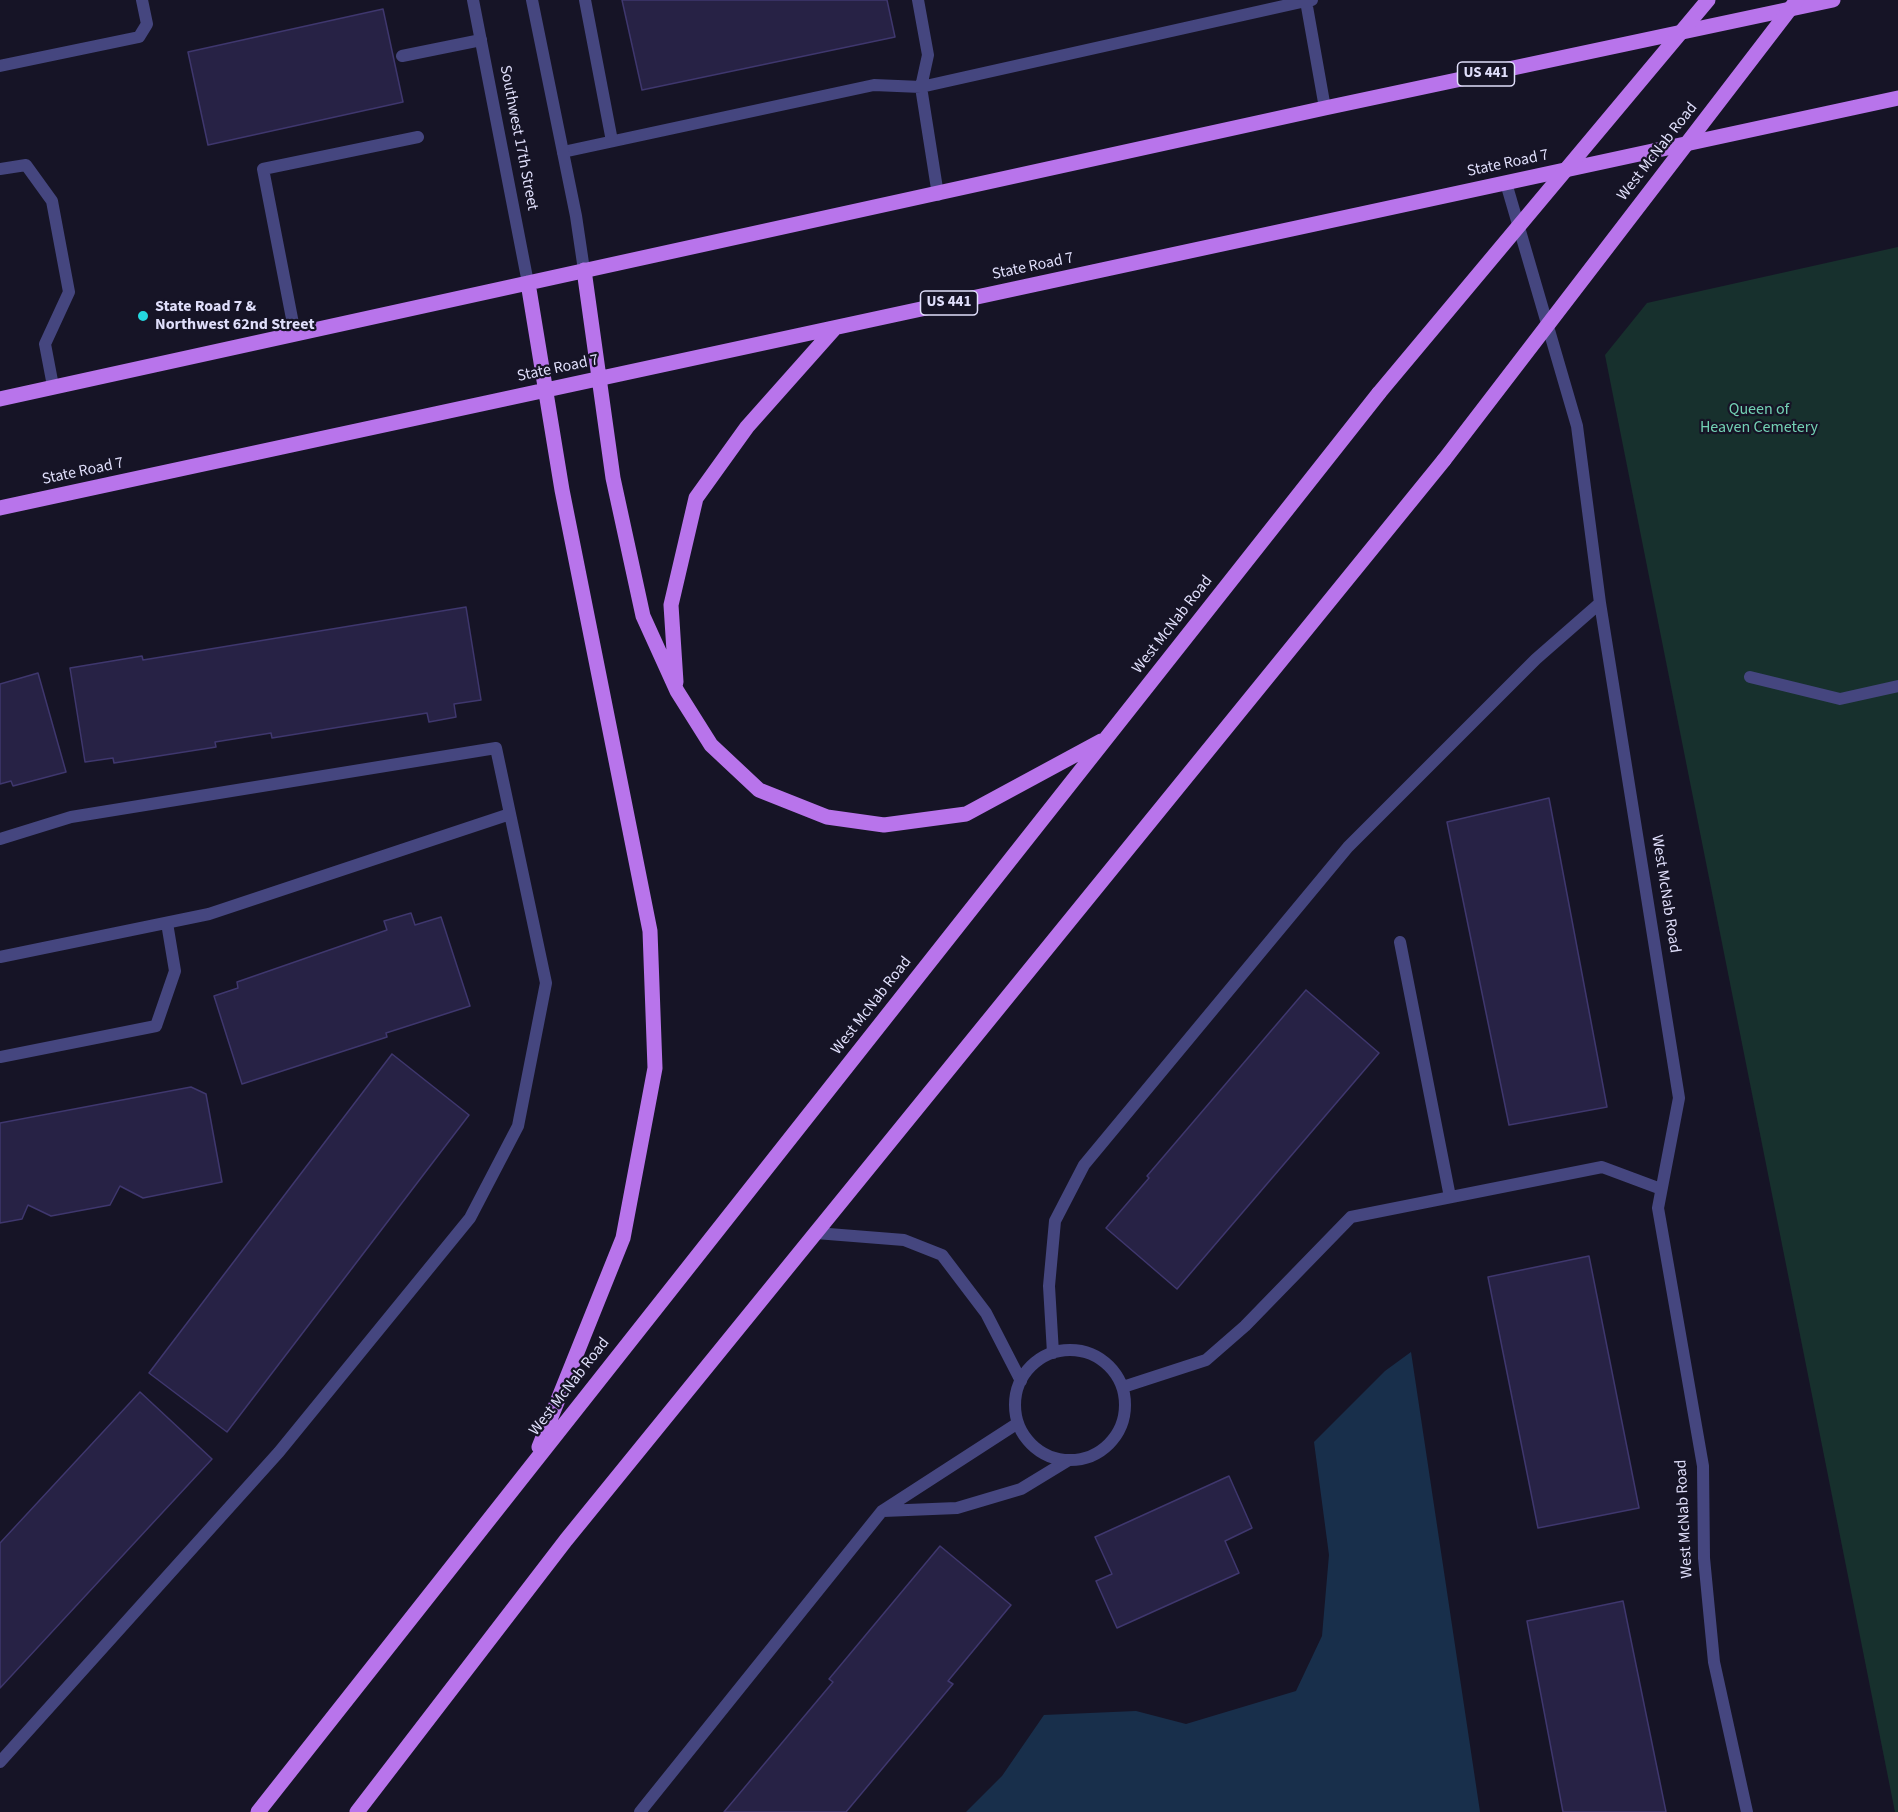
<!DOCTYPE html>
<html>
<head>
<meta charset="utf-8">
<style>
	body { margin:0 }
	canvas { display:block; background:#161426 }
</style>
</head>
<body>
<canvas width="1898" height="1812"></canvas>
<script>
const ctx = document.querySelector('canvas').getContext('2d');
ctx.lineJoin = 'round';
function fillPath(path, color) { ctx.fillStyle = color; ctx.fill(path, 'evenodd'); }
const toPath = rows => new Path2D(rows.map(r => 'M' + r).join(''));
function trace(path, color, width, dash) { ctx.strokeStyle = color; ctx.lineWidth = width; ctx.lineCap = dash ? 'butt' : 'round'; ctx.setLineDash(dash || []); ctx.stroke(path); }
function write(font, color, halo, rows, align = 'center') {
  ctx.font = font + ' "Source Sans 3",sans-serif'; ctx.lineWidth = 4.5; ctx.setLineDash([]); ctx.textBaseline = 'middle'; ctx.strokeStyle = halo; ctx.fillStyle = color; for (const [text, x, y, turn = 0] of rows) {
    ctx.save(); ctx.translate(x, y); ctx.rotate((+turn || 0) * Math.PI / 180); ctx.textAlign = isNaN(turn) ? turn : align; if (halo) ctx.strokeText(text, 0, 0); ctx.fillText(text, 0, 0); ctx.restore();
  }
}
const green = toPath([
	[1898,247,1898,1812,1895,1812,1605,355,1647,303]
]);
const water = toPath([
	[1411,1352,1480,1812,966,1812,1002,1776,1044,1715,1136,1711,1186,1724,1296,1691,1322,1636,1329,1555,1314,1442,1385,1371]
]);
const building = toPath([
	[622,0,887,0,895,37,642,90,622,0],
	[383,9,403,102,208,145,188,52,383,9],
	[466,607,481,700,454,704,456,717,429,722,427,713,272,738,271,733,215,742,216,747,114,763,113,758,85,762,70,668,142,656,143,660,466,607],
	[38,673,66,772,13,786,11,781,0,784,0,684,38,673],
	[1549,798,1607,1107,1509,1125,1447,822,1549,798],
	[411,913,415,925,441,917,470,1006,386,1033,387,1037,242,1084,214,996,238,988,237,982,387,930,384,921,411,913],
	[1306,990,1379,1053,1177,1289,1106,1228,1149,1178,1147,1176,1306,990],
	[392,1054,469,1115,227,1432,149,1373,392,1054],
	[191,1087,206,1094,222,1182,143,1198,120,1186,110,1205,51,1216,28,1205,22,1219,0,1223,0,1123,191,1087],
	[1589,1256,1639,1508,1538,1528,1488,1277,1589,1256],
	[140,1392,212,1459,0,1688,0,1543,140,1392],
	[1229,1476,1252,1528,1225,1541,1239,1573,1117,1628,1096,1581,1112,1574,1095,1537,1229,1476],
	[940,1546,1011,1605,948,1681,953,1684,846,1812,724,1812,833,1682,829,1679,940,1546],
	[1623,1601,1666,1812,1563,1812,1527,1621,1623,1601]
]);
const lane = toPath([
	[585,0,612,141],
	[918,0,928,55,921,87,938,195],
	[1312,0,1306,1,1325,108],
	[402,56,481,40],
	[0,66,139,37,147,24,142,0],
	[563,152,874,85,921,87,1306,1],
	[0,169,26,165,52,201,69,292,45,344,53,386],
	[295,334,263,169,418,137],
	[1750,677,1840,699,1898,686]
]);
const street = toPath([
	[473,0,528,283],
	[532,0,576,216,584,270],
	[1506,183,1577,426,1600,603,1679,1098,1658,1208,1703,1466,1704,1558,1714,1662,1747,1812],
	[0,839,71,817,496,748,546,983,518,1126,470,1218,279,1452,0,1762],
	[1400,942,1450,1197],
	[0,957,209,914,510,814],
	[0,1057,156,1026,175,971,167,923],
	[816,1233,904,1240,942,1255,986,1313,1021,1381],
	'1015 1405a55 55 0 1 1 110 0a55 55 0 1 1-110 0Z',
	[1053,1353,1049,1286,1055,1221,1084,1165,1348,847,1536,659,1600,603],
	[1123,1387,1206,1360,1245,1326,1351,1217,1602,1167,1661,1189],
	[883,1511,957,1508,1021,1489,1067,1461],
	[640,1812,882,1511,1018,1423]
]);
const primary = toPath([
	[584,270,613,478,643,616,677,691,711,745,759,790,827,817,884,825,966,814,1101,741],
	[528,283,562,490,650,931,655,1068,623,1238,539,1447],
	[0,399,1325,108,1833,0],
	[0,508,1898,98],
	[676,682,671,605,696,498,747,427,835,328],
	[258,1812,1379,393],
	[357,1812,566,1540,1444,460]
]);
const primaryBridge = toPath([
	[1379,393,1708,0],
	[1444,460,1797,0]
]);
const markers = [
	[143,316,6,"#24d8e0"]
];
const shields = [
	[1486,74,57],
	[949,303,57]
];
const shieldNames = [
	["US 441",1486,74],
	["US 441",949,303]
];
const streetNames = [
	["Southwest 17th Street",518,138,79],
	["West McNab Road",1658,152,-52],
	["State Road 7",1508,164,-12],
	["State Road 7",1033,267,-12],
	["State Road 7",558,369,-12],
	["State Road 7",83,472,-12],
	["West McNab Road",1173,625,-52],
	["West McNab Road",1665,894,81],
	["West McNab Road",872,1006,-52],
	["West McNab Road",570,1387,-52],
	["West McNab Road",1685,1519,-93]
];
const poiNames = [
	["State Road 7 &",155,307],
	["Northwest 62nd Street",155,325]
];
const parkNames = [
	["Queen of",1759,410],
	["Heaven Cemetery",1759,428]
];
fillPath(green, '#17302d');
fillPath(water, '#182f4b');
fillPath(building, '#272245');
trace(building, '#3f376e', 1.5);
trace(lane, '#45467f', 12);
trace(street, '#45467f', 12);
trace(primary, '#b874eb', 15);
trace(primaryBridge, '#b874eb', 15);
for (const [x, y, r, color] of markers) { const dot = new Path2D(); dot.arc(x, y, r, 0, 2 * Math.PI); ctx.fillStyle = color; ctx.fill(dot); trace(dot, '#161426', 2); }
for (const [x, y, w] of shields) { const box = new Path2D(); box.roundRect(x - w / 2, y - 12, w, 24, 4.5); ctx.fillStyle = '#161426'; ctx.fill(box); trace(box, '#dfdefa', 1.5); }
write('bold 15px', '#dfdefa', null, shieldNames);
write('16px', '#dfdefa', '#161426', streetNames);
write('bold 16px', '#dfdefa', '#161426', poiNames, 'left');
write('16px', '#73d1b4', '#161426', parkNames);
</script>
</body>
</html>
